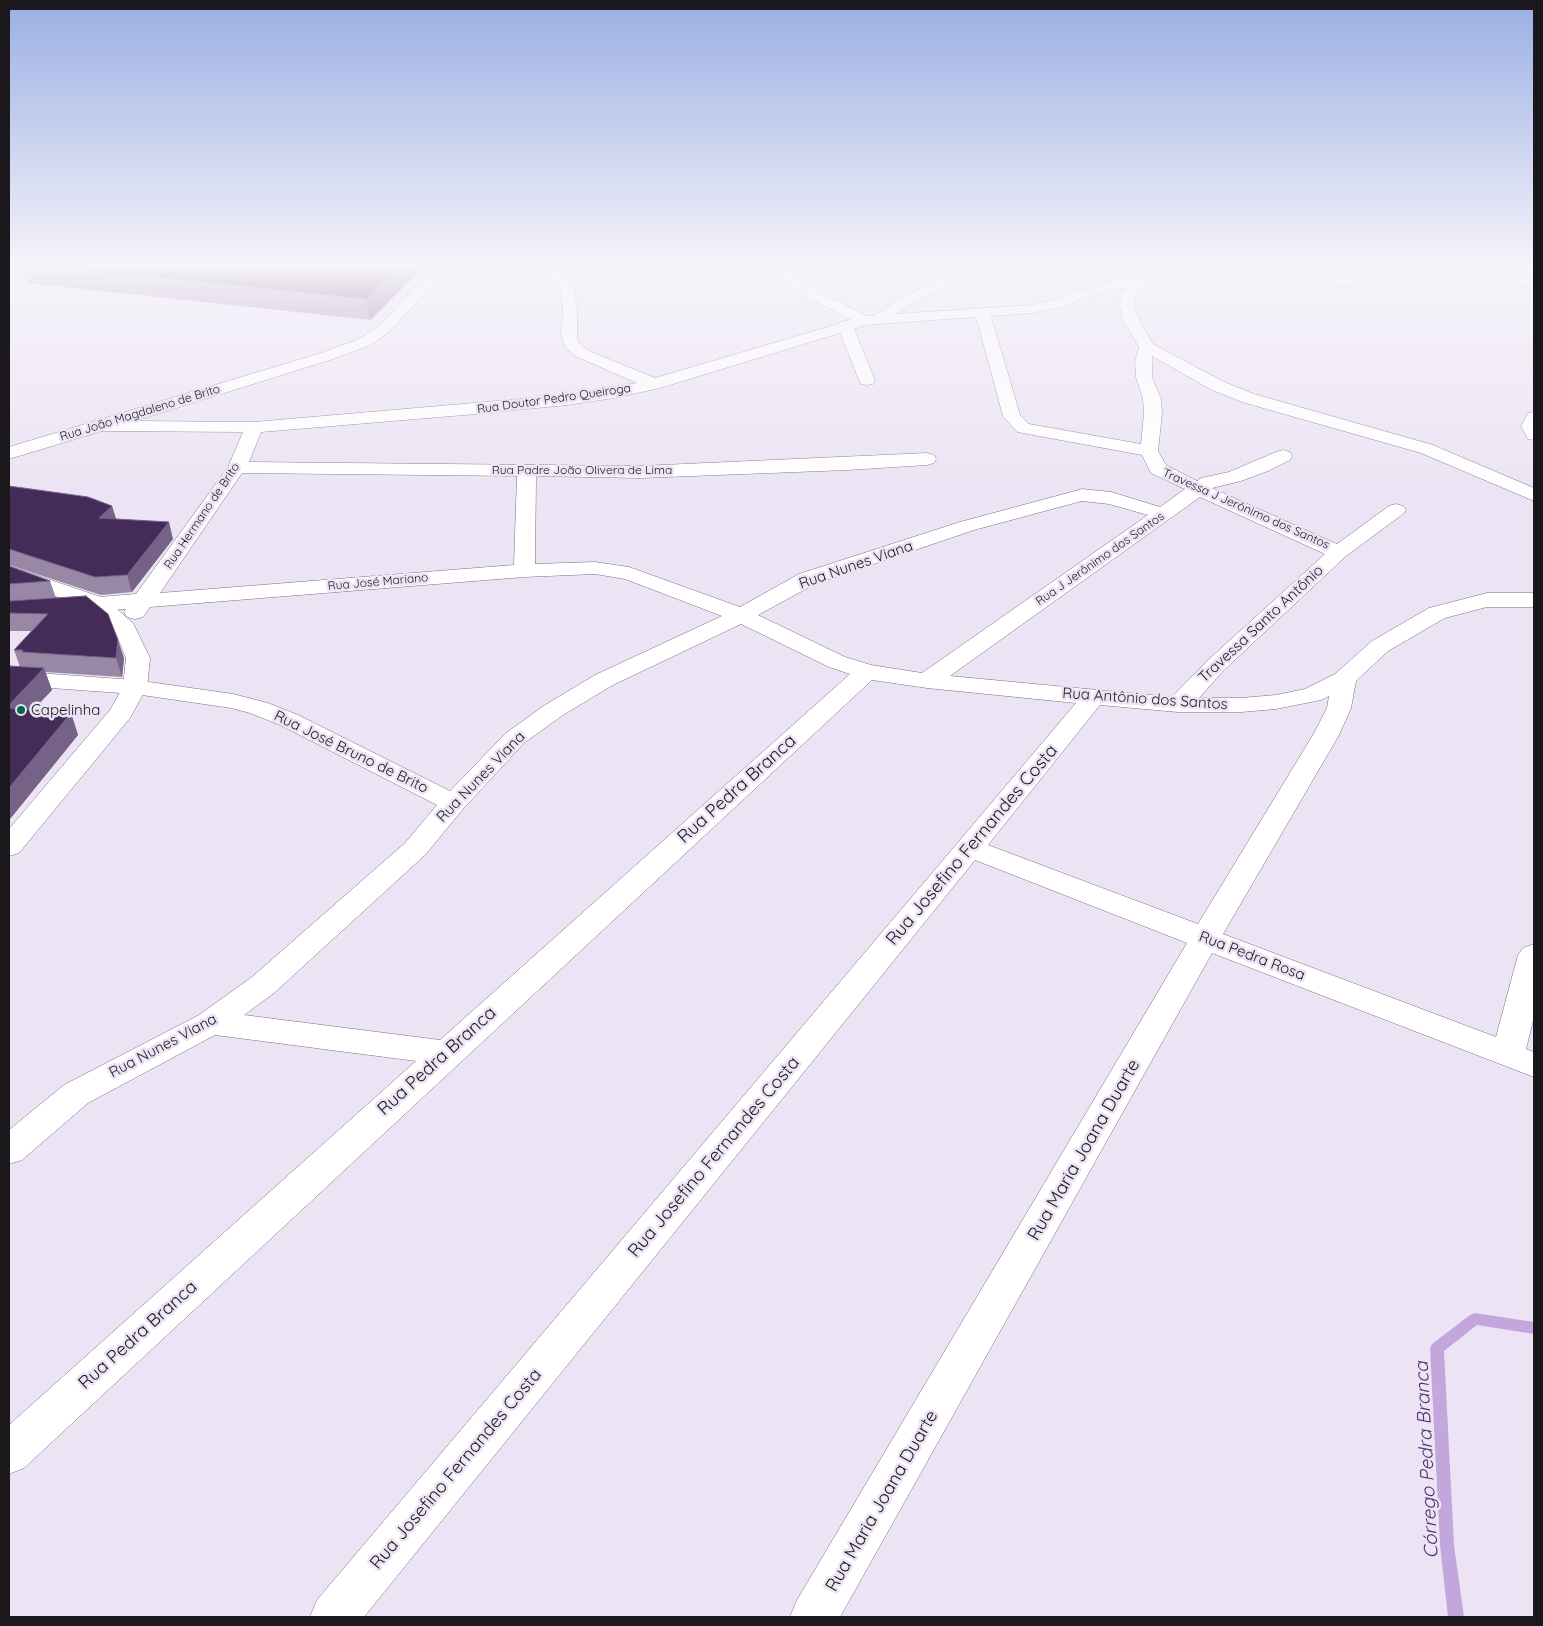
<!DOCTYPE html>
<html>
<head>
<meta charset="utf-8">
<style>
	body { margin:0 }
	#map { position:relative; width:1543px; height:1626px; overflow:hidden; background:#ece4f4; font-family:Quicksand,sans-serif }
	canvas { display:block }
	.frame { position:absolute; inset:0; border:10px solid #1b181d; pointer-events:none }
</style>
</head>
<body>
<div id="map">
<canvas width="1543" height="1626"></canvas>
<div class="frame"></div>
</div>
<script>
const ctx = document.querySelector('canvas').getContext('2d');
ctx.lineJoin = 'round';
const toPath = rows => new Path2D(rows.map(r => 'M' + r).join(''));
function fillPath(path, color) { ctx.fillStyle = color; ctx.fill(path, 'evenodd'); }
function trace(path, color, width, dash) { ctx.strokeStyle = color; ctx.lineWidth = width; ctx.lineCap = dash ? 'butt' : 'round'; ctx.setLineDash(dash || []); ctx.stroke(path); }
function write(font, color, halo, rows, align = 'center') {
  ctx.font = font + ' Quicksand,sans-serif'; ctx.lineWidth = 5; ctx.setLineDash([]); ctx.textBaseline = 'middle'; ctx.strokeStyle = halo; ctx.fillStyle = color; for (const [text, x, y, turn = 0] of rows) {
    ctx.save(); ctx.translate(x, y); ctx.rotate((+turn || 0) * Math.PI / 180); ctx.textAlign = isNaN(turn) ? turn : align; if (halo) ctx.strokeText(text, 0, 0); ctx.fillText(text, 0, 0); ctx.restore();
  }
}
const stream = toPath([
	[1475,1313,1534,1322,1534,1334,1477,1325,1444,1351,1454,1545,1464,1617,1448,1617,1440,1545,1430,1348,1432,1344,1470,1315,1475,1313]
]);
const minor = toPath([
	[436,265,552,265,574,289,577,309,577,334,578,342,587,350,655,378,838,324,840,322,851,320,788,287,779,274,784,265,798,265,793,274,798,281,866,316,873,316,946,273,956,265,971,265,956,279,895,314,1033,305,1052,300,1107,281,1140,278,1155,265,1169,265,1160,277,1137,294,1133,304,1140,322,1153,344,1222,381,1254,394,1433,445,1534,488,1534,501,1421,453,1242,402,1210,389,1152,356,1152,377,1161,399,1162,413,1158,451,1166,465,1197,481,1201,478,1229,472,1276,452,1283,450,1290,452,1292,456,1290,460,1268,471,1241,481,1212,488,1337,544,1389,506,1396,504,1403,506,1406,510,1403,514,1346,556,1223,671,1199,698,1241,698,1276,695,1305,689,1335,674,1372,641,1429,608,1487,593,1534,593,1534,607,1487,607,1445,618,1388,651,1356,681,1351,708,1339,735,1223,934,1496,1037,1518,955,1523,948,1534,944,1534,1017,1526,1049,1534,1052,1534,1077,1212,953,840,1617,790,1617,797,1600,1187,943,975,860,364,1617,310,1617,317,1600,1076,703,927,688,872,680,24,1468,9,1474,9,1425,416,1061,215,1035,88,1103,22,1160,9,1164,9,1130,64,1085,199,1015,252,977,405,843,437,805,280,725,250,713,231,708,135,694,9,685,9,671,135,680,233,694,268,703,298,715,450,791,506,733,545,705,595,675,722,616,625,579,595,574,524,577,150,607,143,617,135,619,127,617,124,612,126,609,9,618,9,604,136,594,228,467,243,432,102,431,9,459,9,447,321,353,359,339,379,326,436,265],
	[446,271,543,273,560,290,563,309,561,334,565,347,575,356,637,383,567,395,254,422,135,421,333,359,371,345,389,332,446,271],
	[1127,288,1123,292,1119,304,1124,322,1139,347,1135,362,1136,377,1143,399,1144,413,1141,444,1029,424,1020,415,991,316,1033,313,1061,307,1109,289,1127,288],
	[976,317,1003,416,1017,432,1142,455,1151,473,1185,489,1160,507,1111,492,1082,489,1075,491,960,522,799,574,740,607,629,567,595,562,535,564,536,476,640,478,848,470,927,465,934,463,936,459,934,455,927,453,640,466,249,462,261,432,476,414,567,405,614,398,660,388,840,333,859,380,861,384,867,385,873,384,875,380,854,329,865,325,976,317],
	[242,473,517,476,514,565,160,593,242,473],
	[1200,497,1325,554,1207,661,1172,697,950,676,1200,497],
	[1082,501,1109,504,1148,515,922,673,871,665,845,657,758,615,815,584,974,530,1082,501],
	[741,624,829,667,850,674,440,1040,244,1015,274,993,425,855,463,809,524,743,563,715,613,685,741,624],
	[1329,696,1327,708,1313,735,1198,924,988,845,1100,705,1178,712,1241,712,1276,709,1321,700,1329,696],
	[1404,265,1423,265,1421,268,1398,276,1324,289,1319,288,1317,285,1319,282,1324,281,1395,268,1404,265],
	[1445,265,1471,265,1534,279,1534,287,1447,268,1445,265],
	[1534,412,1534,440,1528,439,1521,426,1528,413,1534,412]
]);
const major = toPath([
	[9,566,104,598,133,623,150,658,147,687,130,718,19,853,9,856,9,829,110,710,123,687,126,658,115,631,88,608,9,579,9,566]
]);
const wall = toPath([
	[20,265,426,265,370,320,28,283],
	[9,486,112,506,116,519,173,539,132,592,101,595,9,565],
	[9,566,50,581,56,598,124,658,122,677,45,672,52,690,33,710,71,713,78,735,10,819,9,819,9,666,20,667,14,650,31,631,9,631,9,603,10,602,9,602]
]);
const shadedWall = toPath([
	[403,265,426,265,370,320,366,299],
	[112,506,117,522,99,518],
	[169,522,173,539,132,592,127,575],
	[118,640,124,658,122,677,116,658],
	[44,668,52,690,15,729,9,712,9,705],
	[71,713,78,735,10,819,9,815,9,788]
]);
const building = toPath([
	[41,265,403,265,366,299,41,265],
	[9,486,88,497,112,506,99,518,169,522,127,575,95,577,9,549,9,486],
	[9,566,50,581,9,584,9,566],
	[86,596,108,614,118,640,116,658,22,652,23,650,14,650,48,614,9,613,9,603,10,601,86,596],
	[9,666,44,668,9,705,9,666],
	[9,708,71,713,9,788,9,708]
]);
const markers = [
	[21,710,5,"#016c43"]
];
const farStreetnames = [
	["Rua Doutor Pedro Queiroga",554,399,-8],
	["Rua João Magdaleno de Brito",140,413,-17],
	["Rua Padre João Olivera de Lima",582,470],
	["Travessa J Jerônimo dos Santos",1246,509,24],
	["Rua Hermano de Brito",202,516,-56],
	["Rua J Jerônimo dos Santos",1100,559,-35],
	["Rua José Mariano",378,582,-5]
];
const streetNames = [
	["Rua Nunes Viana",856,565,-19],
	["Travessa Santo Antônio",1261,624,-43],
	["Rua Antônio dos Santos",1145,699,4],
	["Rua José Bruno de Brito",351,752,26],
	["Rua Nunes Viana",481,777,-46],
	["Rua Pedra Rosa",1252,956,21],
	["Rua Nunes Viana",163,1046,-28]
];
const poiNames = [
	["Capelinha",31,710]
];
const nearStreetnames = [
	["Rua Pedra Branca",737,789,-42],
	["Rua Josefino Fernandes Costa",972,845,-50],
	["Rua Pedra Branca",437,1061,-42],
	["Rua Maria Joana Duarte",1084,1150,-60],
	["Rua Josefino Fernandes Costa",714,1157,-50],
	["Rua Pedra Branca",138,1335,-42],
	["Rua Josefino Fernandes Costa",456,1469,-50],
	["Rua Maria Joana Duarte",882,1501,-60]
];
const nearWaternames = [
	["Córrego Pedra Branca",1427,1460,-93]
];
fillPath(stream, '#c3a7dc');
trace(minor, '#77707e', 1);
trace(major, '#77707e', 1);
fillPath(minor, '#fff');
fillPath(major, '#fff');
fillPath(wall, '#9888a6');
fillPath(shadedWall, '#766287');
fillPath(building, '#442b58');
trace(building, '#766287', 1);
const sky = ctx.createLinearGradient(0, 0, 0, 493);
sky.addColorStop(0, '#99afe3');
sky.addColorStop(0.54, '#f6f3fa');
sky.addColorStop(1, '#f6f3fa00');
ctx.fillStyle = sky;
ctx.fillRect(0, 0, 1543, 493);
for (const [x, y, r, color] of markers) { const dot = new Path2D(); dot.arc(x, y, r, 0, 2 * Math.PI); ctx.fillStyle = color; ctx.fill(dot); trace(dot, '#ece4f4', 2); }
write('12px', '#1b181d', '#ece4f4', farStreetnames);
write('15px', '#1b181d', '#ece4f4', streetNames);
write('15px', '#1b181d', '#ece4f4', poiNames, 'left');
write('18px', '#1b181d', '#ece4f4', nearStreetnames);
write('italic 19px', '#542f6f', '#ece4f4', nearWaternames);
</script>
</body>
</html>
